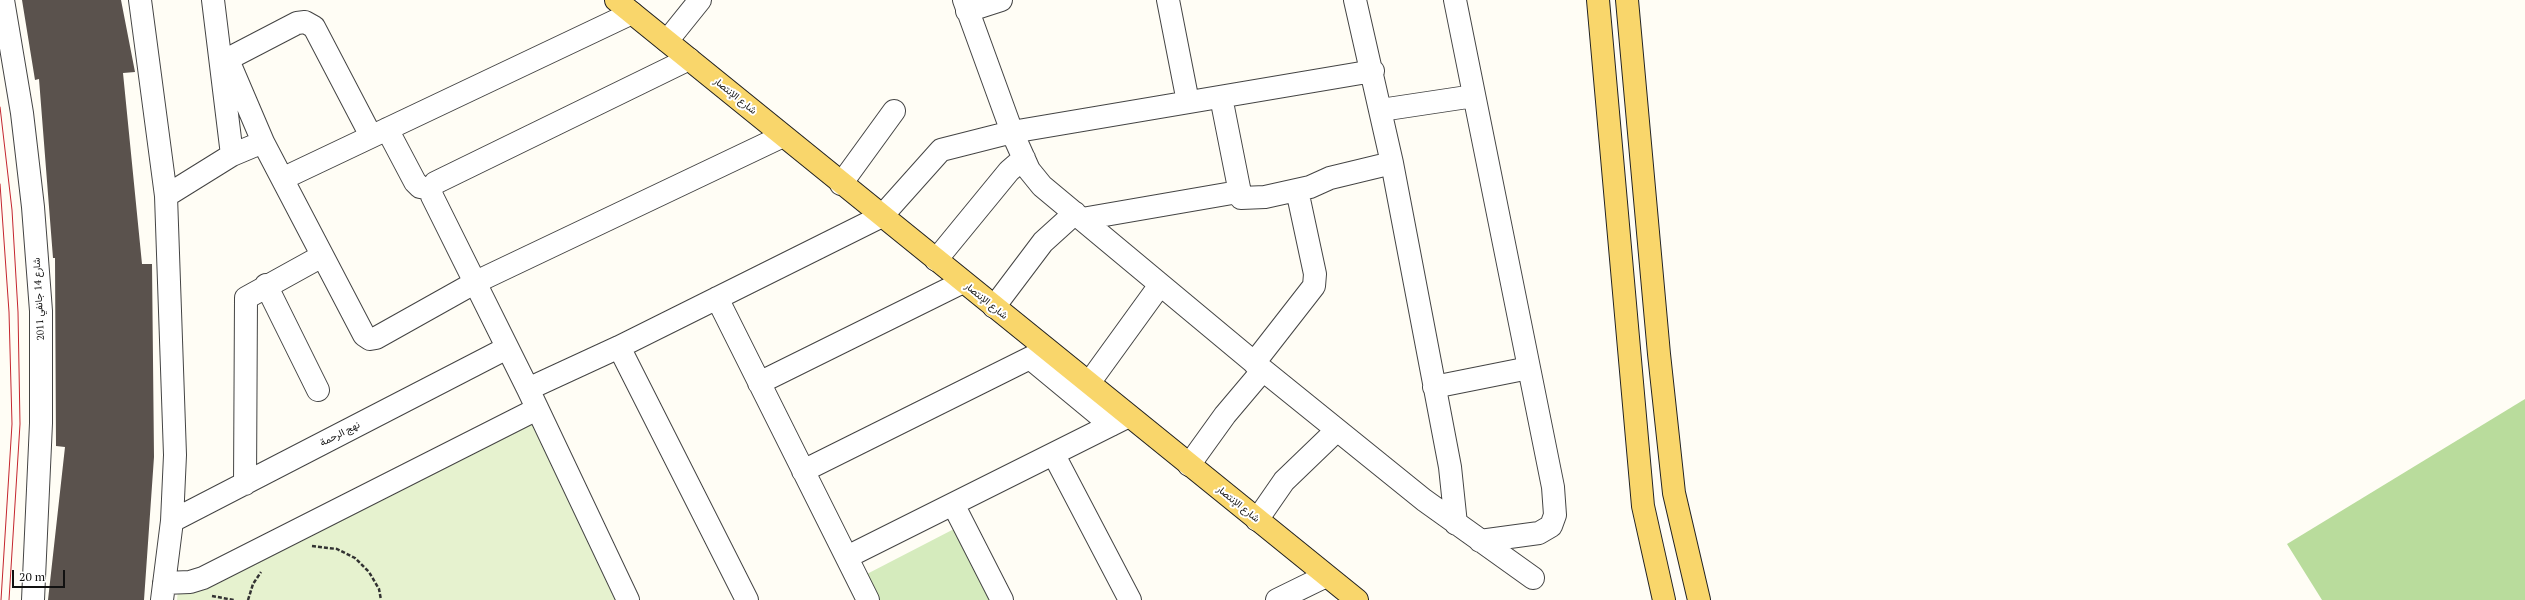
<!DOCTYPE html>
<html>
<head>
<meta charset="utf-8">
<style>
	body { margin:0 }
	#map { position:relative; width:2525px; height:600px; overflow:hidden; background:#fffdf5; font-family:"PT Serif",serif }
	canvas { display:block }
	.scale { position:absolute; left:12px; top:570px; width:53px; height:18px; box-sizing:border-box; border:2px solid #111; border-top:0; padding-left:5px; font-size:12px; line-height:14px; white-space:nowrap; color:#111; -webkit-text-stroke:3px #fff; paint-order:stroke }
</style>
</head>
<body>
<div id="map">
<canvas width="2525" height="600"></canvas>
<div class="scale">20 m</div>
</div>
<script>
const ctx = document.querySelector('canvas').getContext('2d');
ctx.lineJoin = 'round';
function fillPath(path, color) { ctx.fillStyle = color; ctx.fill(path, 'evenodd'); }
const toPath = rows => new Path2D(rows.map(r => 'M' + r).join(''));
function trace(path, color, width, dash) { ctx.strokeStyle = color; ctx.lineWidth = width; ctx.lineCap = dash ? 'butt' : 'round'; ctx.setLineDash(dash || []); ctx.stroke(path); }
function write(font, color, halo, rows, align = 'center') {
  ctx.font = font + ' "PT Serif",Vazirmatn,serif'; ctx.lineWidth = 4; ctx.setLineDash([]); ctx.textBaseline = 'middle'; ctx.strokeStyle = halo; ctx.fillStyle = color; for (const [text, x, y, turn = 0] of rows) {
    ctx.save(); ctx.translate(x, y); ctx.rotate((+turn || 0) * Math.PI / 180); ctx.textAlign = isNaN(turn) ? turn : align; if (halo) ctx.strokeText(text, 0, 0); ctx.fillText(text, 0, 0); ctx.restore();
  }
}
const green = toPath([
	[954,529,991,600,878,600,865,575]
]);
const forest = toPath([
	[2525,399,2525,600,2322,600,2287,544]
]);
const pitch = toPath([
	[533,418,624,600,177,600,178,590]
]);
const building = toPath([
	[22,0,121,0,135,72,123,73,142,264,152,264,154,457,144,600,48,600,65,447,56,446,55,258,53,258,39,79,35,80]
]);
const path = toPath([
	[312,546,337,549,355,558,369,572,379,589,381,600],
	[212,596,234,600],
	[248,600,253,584,261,572]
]);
const minor = toPath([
	[3,0,22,113,33,207,41,311,41,423,33,600],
	[140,0,166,196,175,455,172,521,162,600],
	[213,0,232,155],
	[964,0,1012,132,1029,170,1042,186,1263,370,1424,500,1533,578],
	[1168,0,1188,102],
	[1355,0,1392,163,1450,467,1456,524],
	[1455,0,1553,487,1555,515,1551,526,1539,533,1480,541],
	[967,11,1001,0],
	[667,41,700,0],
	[228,60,263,142,364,335,370,339,376,338,476,282,783,136],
	[222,62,297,23,305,22,314,27,371,136],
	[1221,97,1241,198,1265,197,1310,187,1330,178,1392,163],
	[1381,110,1474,96],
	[387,129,415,182,420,187,431,189],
	[284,178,632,13],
	[841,184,894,111],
	[166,196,232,155,263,142],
	[1082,219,1238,192],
	[936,260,1009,171,1024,158],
	[266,285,318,390],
	[717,298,868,600],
	[994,307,1043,242,1075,213],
	[619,347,747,600],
	[1254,363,1314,286,1315,274,1297,190],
	[759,383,963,282],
	[1089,383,1160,285],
	[1434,387,1529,368],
	[528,389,619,347,882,216,941,150,1012,132,1373,71],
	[1054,455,1130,600],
	[1189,465,1225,415,1263,370],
	[803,471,1030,358,1111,425],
	[245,484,246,298,322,256],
	[953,504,1002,600],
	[1257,520,1284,481,1337,430],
	[172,521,507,348],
	[847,557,1123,419],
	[164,583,190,582,203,578,537,409],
	[628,600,528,389,432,196,431,189,435,183,689,59],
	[1277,600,1326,576]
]);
const major = toPath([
	[616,0,1357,600],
	[1598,0,1643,506,1664,600],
	[1627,0,1659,354,1674,493,1699,600]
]);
const tram = toPath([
	[0,107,12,210,18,312,20,424,9,600],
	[0,184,9,312,12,424,1,600]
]);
const streetNames = [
	["شارع الإنتصار",735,96,39],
	["شارع 14 جانفي 2011",39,299,-93],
	["شارع الإنتصار",986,301,39],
	["نهج الرحمة",340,434,-27],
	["شارع الإنتصار",1238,504,39]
];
fillPath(green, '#d5ebbd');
fillPath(forest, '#b9dc9c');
fillPath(pitch, '#e6f2cf');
fillPath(building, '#5a524d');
trace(minor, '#444', 24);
trace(major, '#222', 24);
trace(path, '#333', 2.5, [4, 2]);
trace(minor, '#fff', 22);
trace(major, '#f9d66b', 22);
trace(tram, '#c4262e', 1);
write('10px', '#111', '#fff', streetNames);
</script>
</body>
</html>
